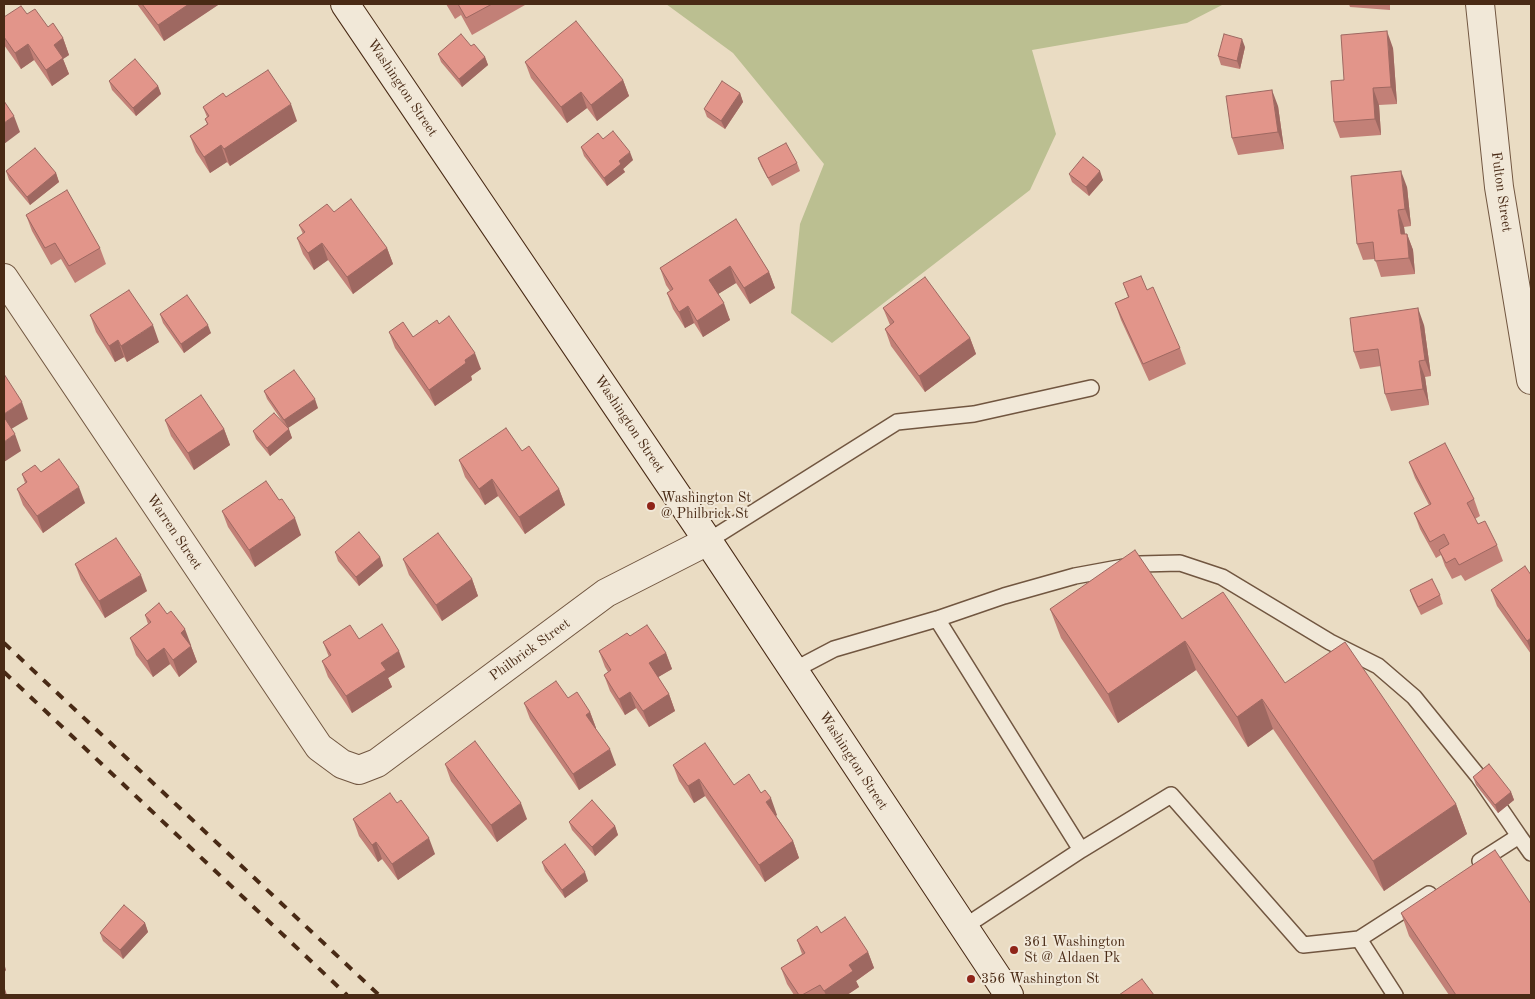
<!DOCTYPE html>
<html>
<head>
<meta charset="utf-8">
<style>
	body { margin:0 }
	#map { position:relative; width:1535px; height:999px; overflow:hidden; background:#eadcc3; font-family:"Old Standard TT",serif }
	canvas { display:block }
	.frame { position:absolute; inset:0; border:5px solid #492a15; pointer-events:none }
</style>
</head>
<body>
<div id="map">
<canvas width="1535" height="999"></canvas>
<div class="frame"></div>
</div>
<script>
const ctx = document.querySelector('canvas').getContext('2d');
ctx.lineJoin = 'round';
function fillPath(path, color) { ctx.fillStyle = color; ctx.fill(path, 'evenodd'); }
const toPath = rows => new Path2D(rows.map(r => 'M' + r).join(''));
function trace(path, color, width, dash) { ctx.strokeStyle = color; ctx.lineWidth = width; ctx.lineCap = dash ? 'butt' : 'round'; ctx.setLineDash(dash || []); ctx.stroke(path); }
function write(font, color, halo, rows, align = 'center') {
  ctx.font = font + ' "Old Standard TT",serif'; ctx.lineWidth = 4; ctx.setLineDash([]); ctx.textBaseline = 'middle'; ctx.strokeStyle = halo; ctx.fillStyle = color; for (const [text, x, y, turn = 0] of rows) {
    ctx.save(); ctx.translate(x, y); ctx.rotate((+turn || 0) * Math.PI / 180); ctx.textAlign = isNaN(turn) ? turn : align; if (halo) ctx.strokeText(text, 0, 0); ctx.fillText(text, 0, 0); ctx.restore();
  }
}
const green = toPath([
	[666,4,1224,4,1187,23,1032,50,1056,134,1030,190,832,343,791,313,800,224,824,164,733,53]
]);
const service = toPath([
	[708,541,897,422,974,414,1091,388],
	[937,619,1081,850,1171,795,1303,945,1359,939,1429,894],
	[794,670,834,649,937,619,1004,596,1075,576,1140,564,1180,563,1222,577,1330,642,1378,666,1414,697,1478,776,1519,836,1480,861],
	[1519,836,1531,853],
	[964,927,1081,850],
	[1359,939,1395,995]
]);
const minor = toPath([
	[1480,4,1499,187,1531,380],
	[4,278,319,747,342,764,359,770,377,763,606,593,708,541]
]);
const secondary = toPath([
	[345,4,708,541,1009,995]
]);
const rail = toPath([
	[4,643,379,995],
	[4,672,347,995]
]);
const wall = toPath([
	[137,4,218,4,218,5,164,41],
	[446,4,525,4,525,5,472,35,461,15,455,19],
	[1349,4,1390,4,1390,10,1350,7],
	[27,14,48,27,63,38,69,55,63,59,69,74,52,86,34,60,21,69,4,45,4,17],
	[471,46,485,57,488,65,462,87,441,62,438,54],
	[1245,47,1240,69,1221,65,1218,56],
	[1393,48,1397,104,1379,105,1381,135,1340,138,1334,122,1344,80],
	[525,62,623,80,629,96,597,121,587,108,567,123,531,78],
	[109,81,158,86,161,94,136,116,112,90],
	[740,93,743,102,725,129,707,117,704,109],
	[226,97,297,121,230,166,227,162,210,173,196,152,190,136,207,124,205,119,207,117,203,107],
	[1278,106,1284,149,1238,155,1232,138],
	[603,139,633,160,623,169,625,172,607,186,584,156,581,147],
	[758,158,797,163,800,171,772,186,761,166],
	[6,171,56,173,59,182,30,205,9,180],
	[1069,174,1103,180,1089,196,1072,182],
	[1407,187,1411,226,1404,227,1405,234,1407,234,1413,250,1415,274,1381,277,1375,259,1363,260,1357,244],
	[334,212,387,248,393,264,353,294,328,260,314,270,303,254,297,238,303,234,299,225],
	[26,215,100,248,106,264,75,283,61,259,51,265,32,231],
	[736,219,769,272,775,288,750,304,736,283,718,294,730,320,703,337,694,323,685,328,673,309,667,293,670,291,666,285,660,268],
	[1123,283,1147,290,1180,348,1186,364,1149,381,1121,320,1115,303,1128,297],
	[883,308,970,338,976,354,925,392,891,346,885,329,890,325],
	[160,314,211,333,184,353,163,323],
	[90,315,159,342,127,362,124,357,115,362,96,332],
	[439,324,481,369,471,376,472,380,435,406,395,348,389,332,413,337],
	[1424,325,1431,376,1425,377,1429,405,1391,411,1385,394,1381,366,1360,369,1354,352],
	[264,391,318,408,288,428,292,438,270,456,256,439,253,431,286,427,267,399],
	[165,420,224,429,230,445,194,470,171,436],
	[522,451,559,489,565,505,525,534,498,496,485,505,465,477,459,460],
	[1409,462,1474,499,1480,516,1475,519,1478,524,1497,545,1503,561,1465,581,1461,575,1452,579,1445,566,1441,555,1436,558,1420,529,1414,513,1429,505,1415,478],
	[41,472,85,503,43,533,23,505,17,489,25,483,22,474],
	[279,500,301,535,255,567,228,527,222,511],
	[335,552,380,557,383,566,359,586,338,561],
	[403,559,472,579,478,596,442,621,409,575],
	[75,564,147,591,105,618,81,580],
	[1531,575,1531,654,1497,606,1491,590],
	[1410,590,1440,595,1443,604,1421,615,1413,599],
	[1050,609,1182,619,1285,683,1456,804,1467,834,1384,891,1273,729,1248,747,1196,670,1118,723,1061,638],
	[145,615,191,645,191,646,197,662,179,677,170,664,153,677,136,655,130,638,148,624],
	[630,636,666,653,672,669,658,677,669,694,675,711,649,727,636,708,625,715,610,691,604,675,608,672,605,667,599,651],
	[359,639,405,667,388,678,392,687,352,713,328,677,322,661,329,657,323,642],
	[568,698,590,712,596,728,596,729,616,765,579,790,530,719,524,703],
	[445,764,527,819,497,842,451,781],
	[673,765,734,785,777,815,776,816,793,841,799,858,765,882,705,796,694,803,679,781],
	[1473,777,1511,792,1514,800,1498,813,1476,785],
	[353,819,435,854,398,880,382,859,378,862,359,836],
	[569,822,615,826,618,835,595,856,572,830],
	[542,862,588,881,565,898,545,871],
	[1401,913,1531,995,1449,995,1409,936],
	[145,923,148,932,123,959,103,941,100,933],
	[821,933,868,952,874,968,856,981,859,987,847,995,794,995,787,984,781,968,802,954,797,940]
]);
const shadedWall = toPath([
	[189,4,218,4,218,5,164,41,158,25],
	[1387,31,1393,48,1397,104,1391,87],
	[63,38,69,55,63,59,69,74,52,86,46,70,54,45],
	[1242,39,1245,47,1240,69,1237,61],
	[28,44,34,60,21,69,15,53],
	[485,57,488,65,462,87,459,79],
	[623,80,629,96,597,121,591,105],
	[158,86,161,94,136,116,133,108],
	[1373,88,1379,105,1381,135,1375,119],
	[1272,90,1278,106,1284,149,1278,132],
	[581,92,587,108,567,123,561,107],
	[740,93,743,102,725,129,721,121],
	[291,104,297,121,230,166,224,149],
	[14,116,20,132,4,144,4,123],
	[221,145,227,162,210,173,204,157],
	[630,152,633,160,623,169,625,172,607,186,604,178,619,161],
	[1100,171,1103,180,1089,196,1086,187],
	[1401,171,1407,187,1411,226,1405,209],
	[56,173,59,182,30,205,27,197],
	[1398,210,1404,227,1407,251,1401,234],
	[1407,234,1413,250,1415,274,1409,258],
	[322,243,328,260,314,270,308,253],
	[387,248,393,264,353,294,347,277],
	[730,266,736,283,715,296,709,280],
	[769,272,775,288,750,304,744,288],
	[724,303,730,320,703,337,697,321],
	[688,306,694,323,685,328,679,312],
	[1418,308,1424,325,1431,376,1425,360],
	[153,325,159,342,127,362,121,346],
	[208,325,211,333,184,353,181,344],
	[970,338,976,354,925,392,919,376],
	[118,340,124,357,115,362,109,346],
	[475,353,481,369,471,376,472,380,435,406,429,390,465,360],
	[1419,361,1425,377,1429,405,1423,389],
	[315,399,318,408,288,428,284,420],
	[22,402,28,419,8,431,4,418,4,414],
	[224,429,230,445,194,470,188,453],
	[289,429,292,438,270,456,267,448],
	[15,434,21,451,4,462,4,442],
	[492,479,498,496,485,505,479,489],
	[79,487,85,503,43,533,37,516],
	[559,489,565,505,525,534,519,517],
	[295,518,301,535,255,567,249,550],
	[380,557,383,566,359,586,356,577],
	[141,575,147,591,105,618,99,601],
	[472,579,478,596,442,621,436,605],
	[185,629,191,645,187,649,181,633],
	[1531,638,1531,651,1527,641],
	[1185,641,1196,670,1118,723,1108,694],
	[191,646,197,662,179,677,173,660],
	[164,648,170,664,153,677,147,661],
	[399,651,405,667,388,678,392,687,352,713,346,696,381,663],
	[666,653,672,669,655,679,649,663],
	[630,692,636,708,625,715,619,699],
	[669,694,675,711,649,727,643,711],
	[1262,699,1273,729,1248,747,1237,717],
	[590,712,596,728,592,731,586,715],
	[610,749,616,765,579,790,573,774],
	[699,779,705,796,694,803,688,786],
	[1511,792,1514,800,1498,813,1495,805],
	[771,798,777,815,772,818,766,802],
	[521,803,527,819,497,842,491,825],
	[1456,804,1467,834,1384,891,1373,861],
	[615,826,618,835,595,856,592,847],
	[429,838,435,854,398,880,392,864],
	[793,841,799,858,765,882,759,865],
	[376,842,382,859,378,862,372,845],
	[585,872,588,881,565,898,562,890],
	[145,923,148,932,123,959,120,950],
	[868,952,874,968,856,981,859,987,847,995,826,995,824,991,849,965],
	[4,963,6,970,4,973],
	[4,986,7,995,4,995]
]);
const building = toPath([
	[142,4,189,4,158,25,142,4],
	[458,4,492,4,466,18,458,4],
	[21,6,27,14,35,9,48,27,53,23,63,38,54,45,63,58,46,70,28,44,15,53,4,37,4,17,21,6],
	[576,21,623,80,591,105,581,92,561,107,525,62,576,21],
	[1387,31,1391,87,1373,88,1375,119,1334,122,1331,81,1344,80,1341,35,1387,31],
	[461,34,471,46,474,44,485,57,459,79,438,54,461,34],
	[1224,34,1242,39,1237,61,1218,56,1224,34],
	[135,59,158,86,133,108,109,81,135,59],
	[268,70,291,104,224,149,221,145,204,157,190,136,208,124,205,119,209,116,203,107,223,93,226,97,268,70],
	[722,81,740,93,721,121,704,109,722,81],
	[1272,90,1278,132,1232,138,1226,96,1272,90],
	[4,101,14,116,4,123,4,101],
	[613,131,630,152,619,161,621,164,604,178,581,147,598,133,603,139,613,131],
	[786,143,797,163,768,178,758,158,786,143],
	[35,148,56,173,27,197,6,171,35,148],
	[1083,157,1100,171,1086,187,1069,174,1083,157],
	[1401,171,1405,209,1398,210,1401,234,1407,234,1409,258,1375,261,1373,242,1357,244,1351,176,1401,171],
	[67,190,100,248,69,266,55,243,45,248,26,215,67,190],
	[351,199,387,248,347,277,322,243,308,253,297,238,305,232,299,225,327,204,334,212,351,199],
	[736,219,769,272,744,288,730,266,709,280,724,303,697,321,688,306,679,312,667,293,673,289,660,268,736,219],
	[1141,276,1147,290,1153,287,1180,348,1143,364,1115,303,1129,297,1123,283,1141,276],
	[925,277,970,338,919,376,885,329,894,322,883,308,925,277],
	[129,290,153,325,121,346,118,340,109,346,90,315,129,290],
	[187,295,208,325,181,344,160,314,187,295],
	[1418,308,1425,360,1419,361,1423,389,1385,394,1378,349,1354,352,1350,318,1418,308],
	[449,316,475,353,465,360,466,363,429,390,389,332,403,322,413,337,437,320,439,324,449,316],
	[294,370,315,399,284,420,264,391,294,370],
	[4,374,22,402,4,414,4,374],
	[201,395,224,429,188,453,165,420,201,395],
	[274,413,289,429,267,448,253,431,274,413],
	[4,417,15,434,4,442,4,417],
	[506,428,522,451,529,446,559,489,519,517,492,479,479,489,459,460,506,428],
	[1445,443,1474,499,1467,503,1478,524,1485,521,1497,545,1459,565,1455,558,1446,563,1439,550,1449,544,1444,534,1430,542,1414,513,1431,504,1409,462,1445,443],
	[59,459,79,487,37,516,17,489,27,482,22,474,35,465,41,472,59,459],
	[266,481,279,500,282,499,295,518,249,550,222,511,266,481],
	[359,532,380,557,356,577,335,552,359,532],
	[438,533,472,579,436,605,403,559,438,533],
	[116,538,141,575,99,601,75,564,116,538],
	[1135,550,1182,619,1223,592,1285,683,1345,642,1456,804,1373,861,1262,699,1237,717,1185,641,1108,694,1050,609,1135,550],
	[1525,566,1531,575,1531,638,1527,641,1491,590,1525,566],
	[1432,579,1440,595,1418,607,1410,590,1432,579],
	[159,603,167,614,171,611,185,629,181,633,191,646,173,660,164,648,147,661,130,638,151,622,145,615,159,603],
	[382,624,399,651,381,663,386,670,346,696,322,661,331,655,323,642,350,625,359,639,382,624],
	[647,625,666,653,649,663,669,694,643,711,630,692,619,699,604,675,611,670,599,651,627,633,630,636,647,625],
	[556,681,568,698,577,692,590,712,586,715,610,749,573,774,524,703,556,681],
	[475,741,521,803,491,825,445,764,475,741],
	[705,743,734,785,749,774,761,793,765,790,771,798,766,802,793,841,759,865,699,779,688,786,673,765,705,743],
	[1489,764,1511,792,1495,805,1473,777,1489,764],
	[390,793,397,803,401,800,429,838,392,864,376,842,372,845,353,819,390,793],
	[592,800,615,826,592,847,569,822,592,800],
	[565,844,585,872,562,890,542,862,565,844],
	[1495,850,1531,904,1531,995,1456,995,1401,913,1495,850],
	[124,905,145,923,120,950,100,933,124,905],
	[845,917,868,952,849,965,853,971,824,991,820,985,802,995,799,995,781,968,805,953,797,940,817,926,821,933,845,917],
	[1142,979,1154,995,1119,995,1142,979]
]);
const markers = [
	[651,506,5,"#8f2418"],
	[1014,950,5,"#8f2418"],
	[971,979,5,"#8f2418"]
];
const streetNames = [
	["Washington Street",402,88,56],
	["Fulton Street",1501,192,82],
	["Washington Street",629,424,56],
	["Warren Street",174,532,56],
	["Philbrick Street",530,650,-36],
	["Washington Street",853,761,57]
];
const poiNames = [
	["Washington St",661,498],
	["@ Philbrick St",661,514],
	["361 Washington",1024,942],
	["St @ Aldaen Pk",1024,958],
	["356 Washington St",981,979]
];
fillPath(green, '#bbbf91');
trace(service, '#715640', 18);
trace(minor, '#715640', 30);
trace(secondary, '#492a15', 30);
trace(service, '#f1e8d8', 15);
trace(minor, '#f1e8d8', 28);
trace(secondary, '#f1e8d8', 28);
trace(rail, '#492a15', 4, [9, 9]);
fillPath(wall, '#c28077');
fillPath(shadedWall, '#9e6861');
fillPath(building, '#e2958a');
trace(building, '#9e6861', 1);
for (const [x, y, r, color] of markers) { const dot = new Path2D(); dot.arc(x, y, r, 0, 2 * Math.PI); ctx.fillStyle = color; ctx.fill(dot); trace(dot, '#f1e8d8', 2); }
write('14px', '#492a15', '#f1e8d8', streetNames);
write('14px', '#492a15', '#f1e8d8', poiNames, 'left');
</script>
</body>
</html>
